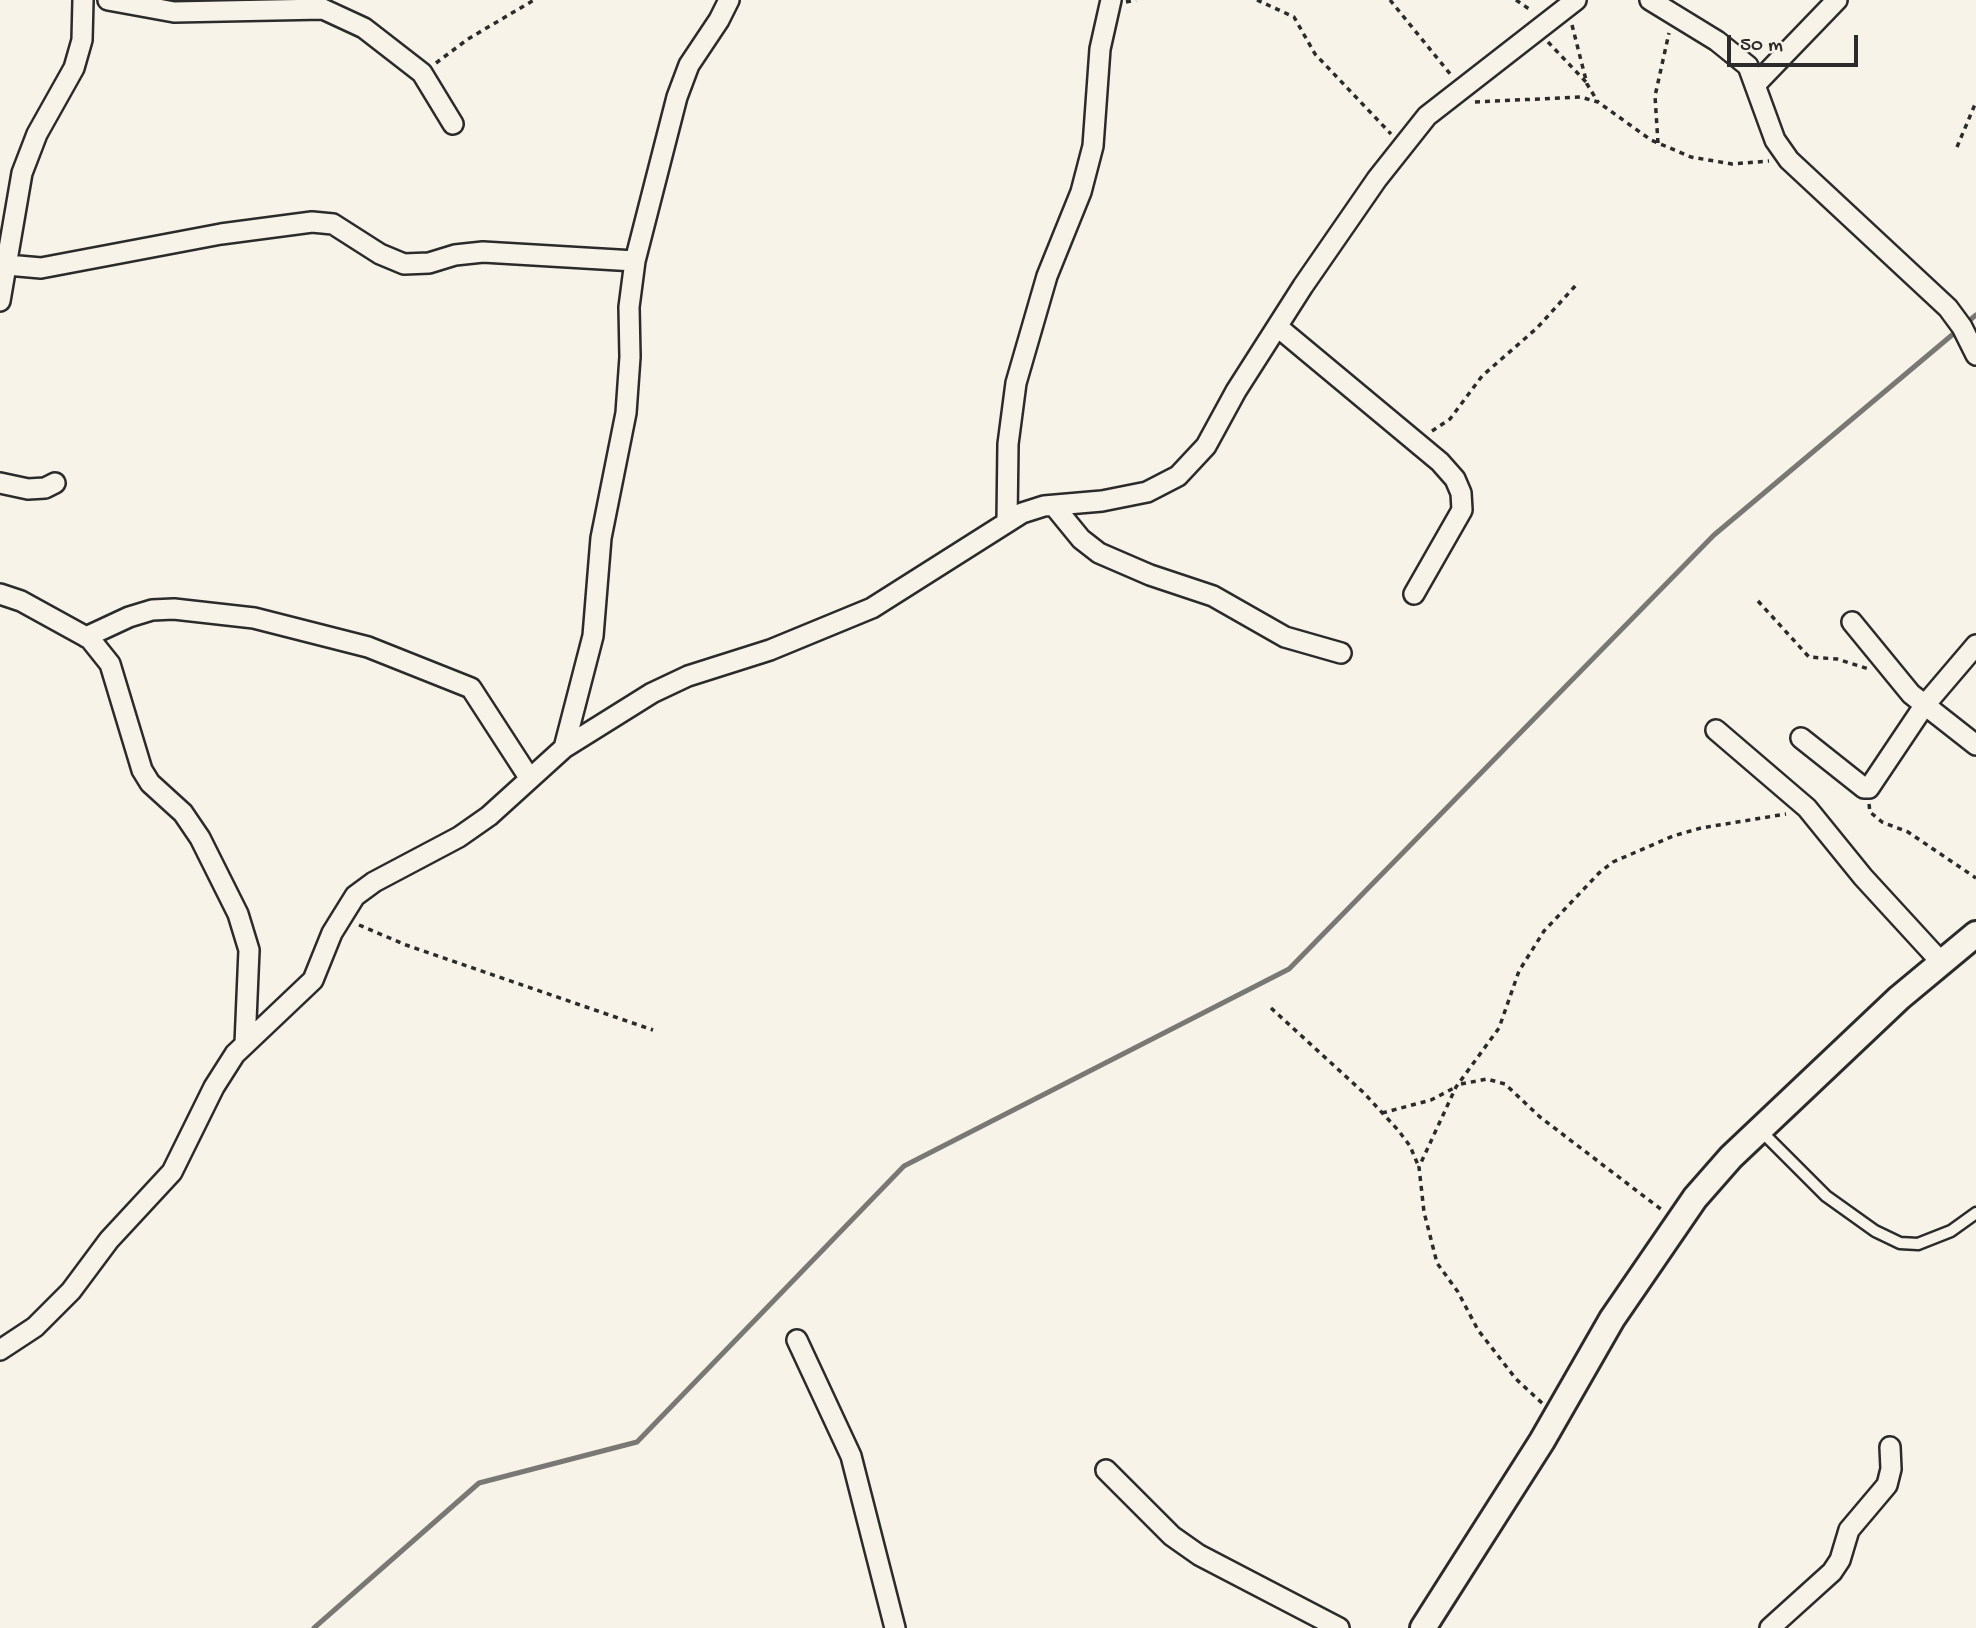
<!DOCTYPE html>
<html>
<head>
<meta charset="utf-8">
<style>
	body { margin:0 }
	#map { position:relative; width:1976px; height:1628px; overflow:hidden; background:#f7f3e8; font-family:"Gochi Hand",sans-serif }
	canvas { display:block }
	.scale { position:absolute; left:1727px; top:35px; width:131px; height:32px; box-sizing:border-box; border:4px solid #2b2b2b; border-top:0; padding-left:9px; font-size:21px; line-height:24px; white-space:nowrap; color:#2b2b2b; -webkit-text-stroke:5px #f7f3e8; paint-order:stroke }
</style>
</head>
<body>
<div id="map">
<canvas width="1976" height="1628"></canvas>
<div class="scale">50 m</div>
</div>
<script>
const ctx = document.querySelector('canvas').getContext('2d');
ctx.lineJoin = 'round';
const toPath = rows => new Path2D(rows.map(r => 'M' + r).join(''));
function trace(path, color, width, dash) { ctx.strokeStyle = color; ctx.lineWidth = width; ctx.lineCap = dash ? 'butt' : 'round'; ctx.setLineDash(dash || []); ctx.stroke(path); }
const stream = toPath([
	[1965,324,1976,315],
	[314,1628,479,1483,637,1442,904,1166,1289,969,1714,535,1958,330]
]);
const path = toPath([
	[1257,0,1294,17,1315,54,1391,134],
	[1390,0,1451,75],
	[1516,0,1532,11],
	[1126,2,1136,0],
	[1572,25,1587,84,1598,102],
	[1548,42,1586,82],
	[436,63,468,39,534,0],
	[1475,102,1580,97,1598,102,1651,140,1691,157,1732,164,1769,161],
	[1658,143,1655,96,1669,33],
	[1957,147,1976,102],
	[1432,431,1450,419,1482,376,1537,328,1577,284],
	[1758,601,1809,657,1837,659,1869,669],
	[1869,804,1870,812,1882,822,1908,832,1976,878],
	[359,925,406,945,653,1030],
	[1271,1008,1364,1093,1398,1130,1410,1146,1418,1165],
	[1461,1084,1487,1079,1505,1084,1540,1117,1662,1210],
	[1382,1113,1431,1100,1454,1088],
	[1542,1403,1516,1379,1478,1330,1458,1292,1437,1263,1424,1212,1419,1167,1456,1087,1499,1028,1519,971,1544,931,1599,873,1613,862,1673,836,1701,828,1786,814]
]);
const service = toPath([
	[1760,1130,1826,1196,1875,1231,1900,1243,1918,1244,1951,1231,1976,1213]
]);
const minor = toPath([
	[108,0,174,12,323,9,364,28,422,73,453,124],
	[1650,0,1717,41,1748,66,1775,140,1789,160,1948,308,1962,327,1976,355],
	[1757,83,1837,0],
	[7,265,41,268,221,234,312,222,333,224,380,254,404,264,429,263,455,255,483,252,635,261],
	[0,301,22,173,37,134,74,68,82,40,83,0],
	[1279,328,1440,462,1455,479,1461,493,1462,510,1414,594],
	[0,483,28,489,45,488,55,483],
	[1054,506,1081,539,1099,553,1150,575,1213,596,1285,637,1341,653],
	[1007,521,1008,444,1016,383,1047,276,1081,192,1093,146,1100,49,1111,0],
	[0,594,21,601,90,639,110,664,142,770,150,783,183,813,200,838,238,914,249,950,245,1044],
	[1852,622,1911,694,1976,745],
	[86,637,129,617,152,610,174,609,254,618,368,647,471,688,530,779],
	[1716,730,1807,808,1863,877,1941,962],
	[1801,738,1864,788,1869,788,1924,706,1976,645],
	[564,748,593,636,601,538,626,413,630,357,629,307,635,261,677,97,689,65,719,20,729,0],
	[797,1340,851,1456,895,1628],
	[0,1350,35,1327,71,1291,109,1240,172,1172,214,1087,235,1054,313,980,332,933,355,896,374,882,459,837,489,816,564,748,652,693,688,676,770,650,872,608,1022,513,1044,506,1102,501,1147,492,1178,476,1206,446,1236,391,1303,286,1377,179,1427,116,1576,0],
	[1106,1470,1172,1536,1199,1555,1339,1628],
	[1770,1628,1832,1572,1840,1560,1849,1530,1887,1485,1891,1469,1890,1447]
]);
const tertiary = toPath([
	[1423,1628,1542,1441,1612,1319,1695,1198,1731,1157,1899,998,1976,934]
]);
trace(stream, '#7a7874', 5);
trace(service, '#2b2b2b', 15);
trace(minor, '#2b2b2b', 24);
trace(tertiary, '#2b2b2b', 30);
trace(path, '#2b2b2b', 3.5, [5, 5]);
trace(service, '#f7f3e8', 10);
trace(minor, '#f7f3e8', 19);
trace(tertiary, '#f7f3e8', 24);
</script>
</body>
</html>
